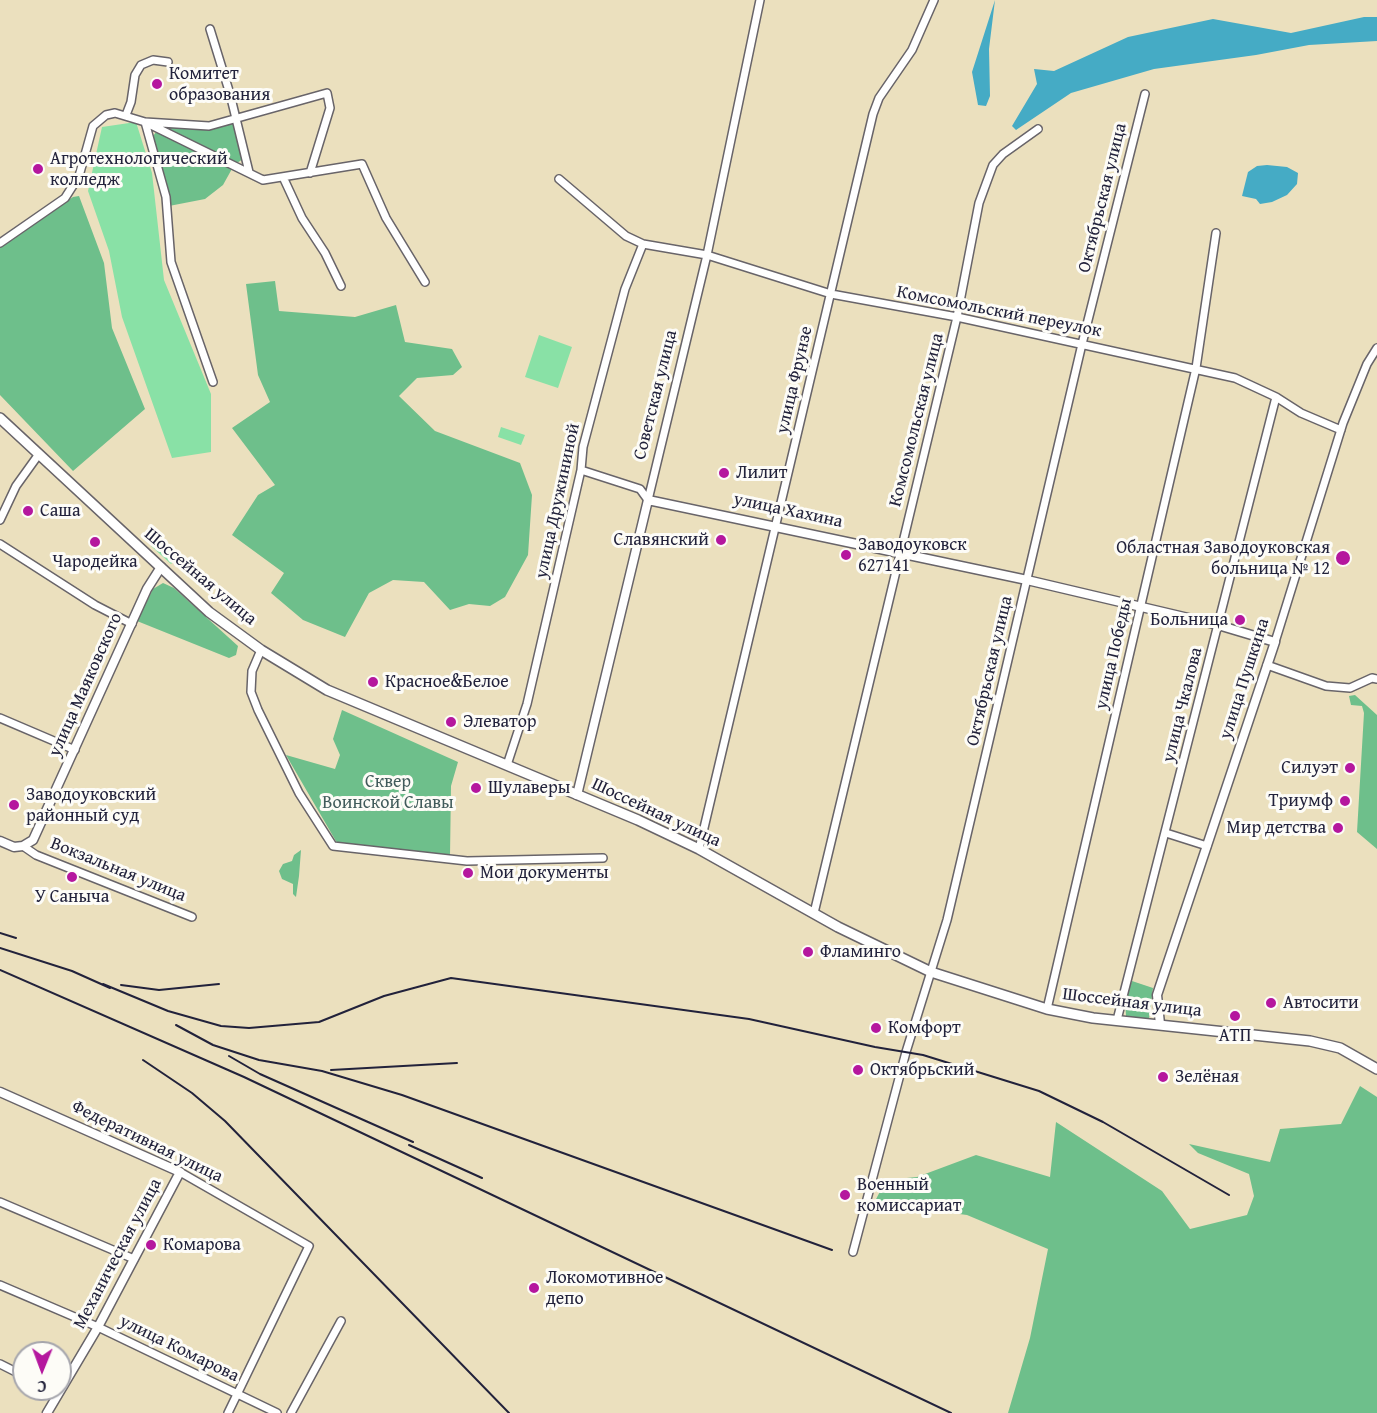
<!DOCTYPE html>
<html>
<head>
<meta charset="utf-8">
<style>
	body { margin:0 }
	#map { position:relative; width:1377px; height:1413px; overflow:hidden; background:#ebe0be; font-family:"Gentium Book Plus",serif }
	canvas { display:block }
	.north { position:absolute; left:12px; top:1341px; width:60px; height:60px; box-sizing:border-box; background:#fdfcf7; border:2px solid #a5a5ac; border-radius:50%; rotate:181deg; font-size:16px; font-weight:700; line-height:24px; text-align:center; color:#22223b }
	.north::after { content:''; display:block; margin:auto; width:21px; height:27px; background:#b5179e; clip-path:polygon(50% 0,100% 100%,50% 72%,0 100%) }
</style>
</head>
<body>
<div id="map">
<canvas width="1377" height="1413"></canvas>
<div class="north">С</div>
</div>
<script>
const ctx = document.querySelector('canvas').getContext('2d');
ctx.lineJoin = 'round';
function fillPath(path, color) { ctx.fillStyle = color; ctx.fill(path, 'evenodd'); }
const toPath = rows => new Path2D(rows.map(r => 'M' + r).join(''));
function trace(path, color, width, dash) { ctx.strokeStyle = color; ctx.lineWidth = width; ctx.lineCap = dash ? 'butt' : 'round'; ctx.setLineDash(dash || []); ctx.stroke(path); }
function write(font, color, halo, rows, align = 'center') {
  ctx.font = font + ' "Gentium Book Plus",serif'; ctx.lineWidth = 6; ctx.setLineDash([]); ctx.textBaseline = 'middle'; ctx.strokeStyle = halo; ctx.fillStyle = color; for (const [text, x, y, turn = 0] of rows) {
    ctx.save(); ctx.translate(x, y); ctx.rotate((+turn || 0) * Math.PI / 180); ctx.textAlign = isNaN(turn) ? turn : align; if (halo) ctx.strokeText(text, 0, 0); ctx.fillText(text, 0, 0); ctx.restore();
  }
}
const green = toPath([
	[136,122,152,173,164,280,211,394,211,452,172,458,122,317,109,251,88,191,102,127],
	[539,335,572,347,558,388,525,377],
	[501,427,525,435,521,445,498,437],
	[155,541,176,559,171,564,151,546]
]);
const forest = toPath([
	[235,122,243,159,237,163,160,126],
	[156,132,233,167,223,185,205,199,169,206,165,179,151,139],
	[79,196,104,263,112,328,145,409,73,471,0,395,0,247,73,197],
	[275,281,279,311,355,317,396,305,405,342,452,349,462,367,453,375,417,378,399,396,435,431,520,463,532,495,528,555,505,597,490,606,469,604,450,610,424,582,393,580,369,593,345,637,303,620,271,593,284,573,232,535,258,495,275,485,232,428,270,402,258,375,246,284],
	[163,583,174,588,238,646,236,655,229,658,137,621,153,589],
	[1355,695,1377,715,1377,849,1357,832,1364,713,1362,706,1351,705,1349,696],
	[342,710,458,762,451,786,450,856,337,843,286,755,335,769,340,755,333,739],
	[301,850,299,876,296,897,293,894,293,884,282,879,279,871,283,864,292,861,294,855],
	[1132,981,1153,988,1149,1019,1126,1016,1125,999],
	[1360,1086,1377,1097,1377,1413,1008,1413,1030,1338,1048,1249,967,1215,874,1203,886,1180,917,1177,976,1155,1050,1177,1056,1122,1162,1191,1190,1229,1247,1215,1254,1196,1249,1174,1198,1153,1189,1144,1270,1162,1280,1129,1341,1124]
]);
const water = toPath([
	[995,0,989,49,990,96,986,106,978,105,972,72],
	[1364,17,1377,17,1377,41,1309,45,1256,55,1154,69,1071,93,1016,130,1012,126,1037,84,1034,69,1054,71,1128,37,1213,19,1291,33],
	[1267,165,1287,167,1298,173,1297,184,1287,195,1272,202,1260,204,1256,199,1242,196,1248,172,1257,166]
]);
const minor = toPath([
	[210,29,230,94,249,172],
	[126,115,131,102,135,75,141,65,153,60,168,62],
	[283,177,302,218,325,253,341,286],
	[559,179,626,236,643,244,707,255,831,294,957,317,1235,378,1276,397,1301,413,1341,430],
	[0,243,65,198,79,176,93,126,106,115,115,113,145,122,263,180,362,164,386,218,425,282],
	[213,382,171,262,166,197,145,122,209,126,327,93,330,108,310,173],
	[581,470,640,489,648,500],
	[648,500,707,255,760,0],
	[0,520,16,486,39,454],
	[0,544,95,605,132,624],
	[1275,642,1343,423,1367,364,1377,348],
	[261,650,252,671,251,692,258,710,299,793,333,846,467,861,603,858],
	[1267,665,1326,686,1350,688,1372,678,1377,679],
	[0,718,75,750],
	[507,765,527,704,581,470,583,447,625,289,643,244],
	[1166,833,1207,846],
	[23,846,36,855,192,917],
	[699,849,873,114,879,98,912,50,934,0],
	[814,913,957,317,979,203,993,165,1003,154,1038,129],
	[1047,1009,1196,368,1216,233],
	[1117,1020,1276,397],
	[180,1172,309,1246,228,1413],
	[0,1202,134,1259],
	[853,1252,906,1052,947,920,1082,344,1145,94],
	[0,1285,98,1327,277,1413],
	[0,1364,24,1376],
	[291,1413,341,1321]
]);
const tertiary = toPath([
	[577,795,648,500,1027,580,1218,625,1275,642,1157,995,1160,1024],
	[0,841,14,847,23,846,33,840,147,589,161,567],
	[0,1092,180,1172,98,1327,47,1413]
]);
const secondary = toPath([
	[0,418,209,612,261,650,327,690,638,820,699,849,838,927,931,972,1047,1009,1093,1018,1310,1041,1340,1048,1377,1069]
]);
const rail = toPath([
	[0,933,16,938],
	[0,948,72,971,110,988],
	[0,970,244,1077,951,1413],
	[103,984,168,1011,221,1026,249,1028,319,1022,384,996,451,978,749,1019,875,1047,923,1055,1039,1091,1103,1122,1229,1195],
	[121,985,159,990,219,984],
	[176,1025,213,1045,259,1060,322,1071,402,1095,832,1250],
	[229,1056,260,1074,413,1142],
	[143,1060,192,1093,225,1121,509,1413],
	[331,1070,457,1063],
	[409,1145,482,1178]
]);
const markers = [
	[157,84,6,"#b5179e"],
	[38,169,6,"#b5179e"],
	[724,473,6,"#b5179e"],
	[28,511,6,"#b5179e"],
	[721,540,6,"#b5179e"],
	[95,542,6,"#b5179e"],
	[846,555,6,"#b5179e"],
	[1343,558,8,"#b5179e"],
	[1240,620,6,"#b5179e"],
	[373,682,6,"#b5179e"],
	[451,722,6,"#b5179e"],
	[1350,768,6,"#b5179e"],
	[476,788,6,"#b5179e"],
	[1345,801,6,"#b5179e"],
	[14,805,6,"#b5179e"],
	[1338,828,6,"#b5179e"],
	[468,873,6,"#b5179e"],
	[72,877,6,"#b5179e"],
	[808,952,6,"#b5179e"],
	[1271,1003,6,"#b5179e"],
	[1235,1016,6,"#b5179e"],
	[876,1028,6,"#b5179e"],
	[858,1070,6,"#b5179e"],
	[1163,1077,6,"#b5179e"],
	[845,1195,6,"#b5179e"],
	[151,1245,6,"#b5179e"],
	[534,1288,6,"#b5179e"]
];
const poiNames = [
	["Комитет",169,74],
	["образования",169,95],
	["Агротехнологический",50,159],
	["колледж",50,180],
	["Лилит",736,473],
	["Саша",40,511],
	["Славянский",709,540,"right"],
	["Заводоуковск",858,545],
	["627141",858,566],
	["Областная Заводоуковская",1330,548,"right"],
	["больница № 12",1330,569,"right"],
	["Чародейка",95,562,"center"],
	["Больница",1228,620,"right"],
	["Красное&Белое",385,682],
	["Элеватор",463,722],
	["Силуэт",1338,768,"right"],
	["Шулаверы",488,788],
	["Заводоуковский",26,795],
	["районный суд",26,816],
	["Триумф",1333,801,"right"],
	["Мир детства",1326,828,"right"],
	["Мои документы",480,873],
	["У Саныча",72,897,"center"],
	["Фламинго",820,952],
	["Автосити",1283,1003],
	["Комфорт",888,1028],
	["АТП",1235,1036,"center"],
	["Октябрьский",870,1070],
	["Зелёная",1175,1077],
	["Военный",857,1185],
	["комиссариат",857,1206],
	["Комарова",163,1245],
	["Локомотивное",546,1278],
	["депо",546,1299]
];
const streetNames = [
	["Октябрьская улица",1103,198,-76],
	["Комсомольский переулок",999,312,11],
	["улица Фрунзе",795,380,-77],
	["Советская улица",656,395,-76],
	["Комсомольская улица",917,420,-76],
	["улица Дружининой",558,501,-78],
	["улица Хахина",788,511,12],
	["Шоссейная улица",200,577,40],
	["улица Победы",1114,654,-77],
	["Октябрьская улица",990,671,-77],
	["улица Пушкина",1245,679,-72],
	["улица Маяковского",86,685,-66],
	["улица Чкалова",1183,705,-76],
	["Шоссейная улица",656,813,25],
	["Вокзальная улица",118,870,22],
	["Шоссейная улица",1132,1003,7],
	["Федеративная улица",147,1142,26],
	["Механическая улица",118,1254,-62],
	["улица Комарова",179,1349,26]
];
const parkNames = [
	["Сквер",388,782],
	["Воинской Славы",388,803]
];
fillPath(green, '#89e1a6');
fillPath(forest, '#6ebf8b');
fillPath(water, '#45abc5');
trace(minor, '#686469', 10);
trace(tertiary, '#686469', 11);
trace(secondary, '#686469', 12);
trace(minor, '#fff', 7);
trace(tertiary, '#fff', 8);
trace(secondary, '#fff', 9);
trace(rail, '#22223b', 2);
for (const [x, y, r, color] of markers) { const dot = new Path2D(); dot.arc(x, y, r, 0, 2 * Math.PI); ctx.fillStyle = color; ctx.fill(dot); trace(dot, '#fdfcf7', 2); }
write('18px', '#22223b', '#fdfcf7', poiNames, 'left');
write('18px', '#22223b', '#fdfcf7', streetNames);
write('18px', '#415b5b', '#fdfcf7', parkNames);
</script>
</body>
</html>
